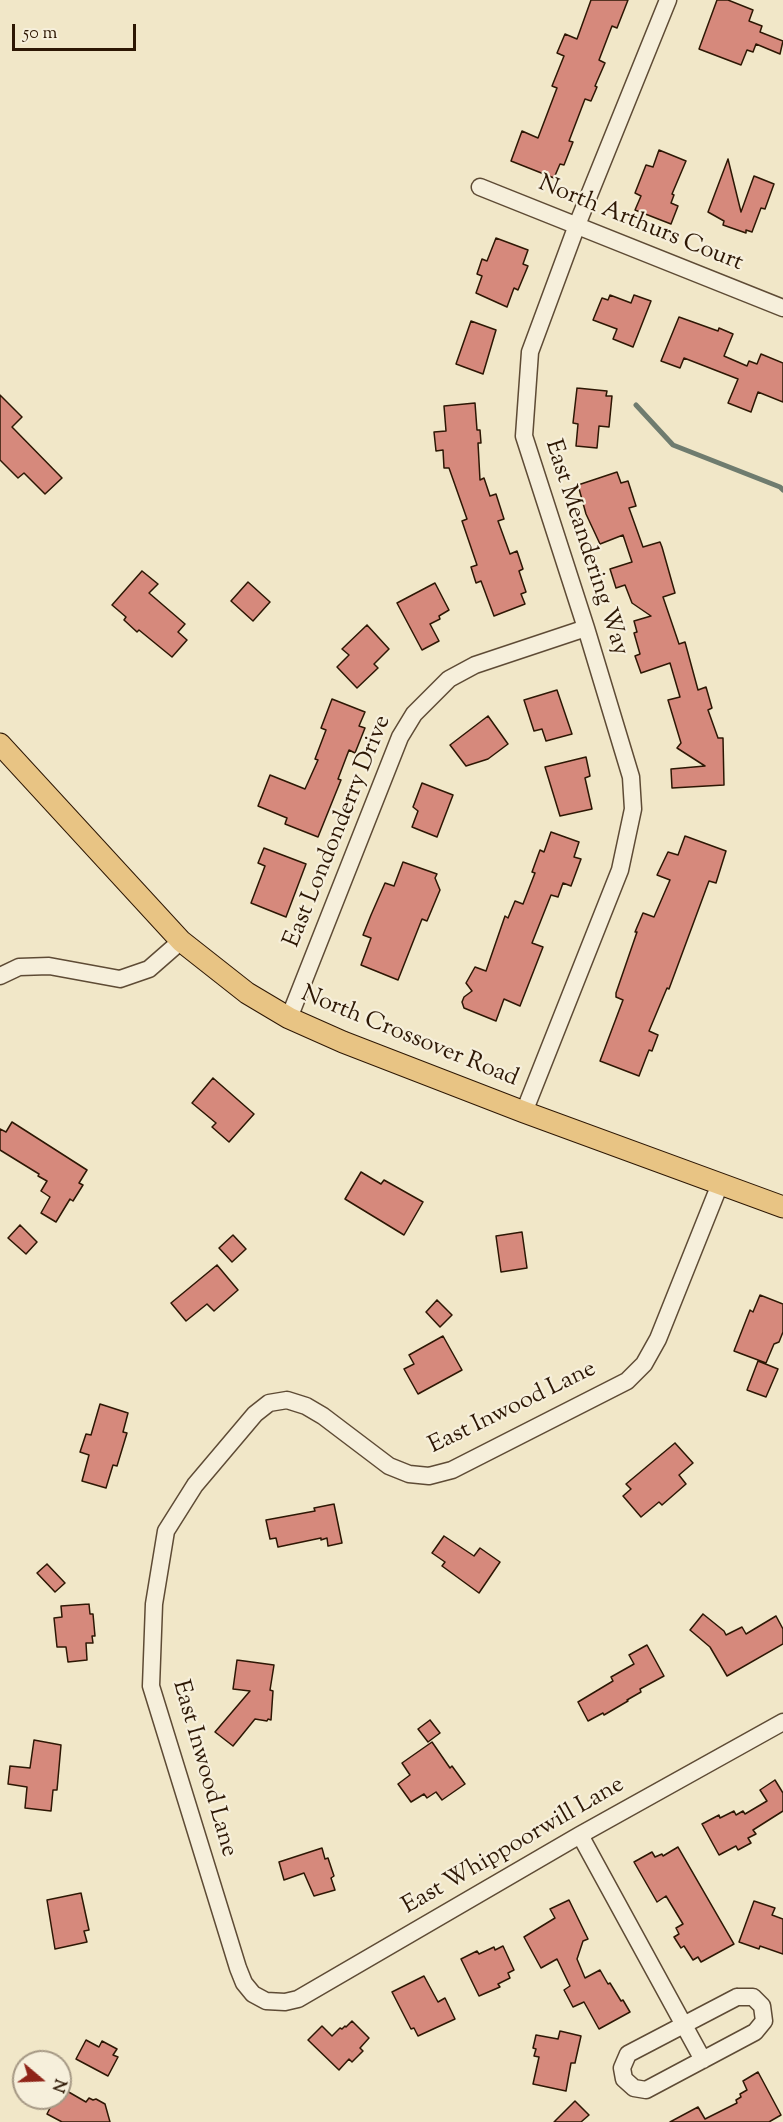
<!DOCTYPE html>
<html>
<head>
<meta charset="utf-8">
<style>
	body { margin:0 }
	#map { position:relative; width:783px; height:2122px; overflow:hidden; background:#f1e7c8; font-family:"Sorts Mill Goudy",serif }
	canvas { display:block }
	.north { position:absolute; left:12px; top:2050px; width:60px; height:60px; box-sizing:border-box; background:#f6efdb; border:2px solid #a69985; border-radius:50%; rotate:109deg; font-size:16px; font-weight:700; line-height:24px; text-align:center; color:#2d1704 }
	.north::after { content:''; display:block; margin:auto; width:21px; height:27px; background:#8f2418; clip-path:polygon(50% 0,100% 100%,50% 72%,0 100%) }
	.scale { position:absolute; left:12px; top:24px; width:124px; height:27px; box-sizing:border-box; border:3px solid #2d1704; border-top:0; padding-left:8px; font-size:18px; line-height:21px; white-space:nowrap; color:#2d1704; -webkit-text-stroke:4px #f6efdb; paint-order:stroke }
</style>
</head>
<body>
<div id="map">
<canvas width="783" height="2122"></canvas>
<div class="north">N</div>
<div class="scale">50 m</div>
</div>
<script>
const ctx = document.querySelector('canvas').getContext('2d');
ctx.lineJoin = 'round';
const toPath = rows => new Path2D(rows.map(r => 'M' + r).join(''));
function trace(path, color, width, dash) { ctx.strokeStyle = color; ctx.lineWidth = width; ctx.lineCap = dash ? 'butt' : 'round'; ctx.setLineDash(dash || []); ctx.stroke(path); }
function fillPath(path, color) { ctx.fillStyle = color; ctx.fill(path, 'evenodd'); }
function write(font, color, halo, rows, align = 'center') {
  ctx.font = font + ' "Sorts Mill Goudy",serif'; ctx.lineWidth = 4.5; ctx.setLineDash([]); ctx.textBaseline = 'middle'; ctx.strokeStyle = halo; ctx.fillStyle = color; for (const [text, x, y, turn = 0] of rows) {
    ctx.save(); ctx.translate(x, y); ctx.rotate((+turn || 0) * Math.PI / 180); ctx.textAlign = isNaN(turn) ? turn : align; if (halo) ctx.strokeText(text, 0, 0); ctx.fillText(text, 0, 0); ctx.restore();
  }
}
const stream = toPath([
	[636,405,673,445,780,487,783,490]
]);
const building = toPath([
	[591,0,628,0,617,28,612,26,599,60,605,63,595,86,597,87,591,101,585,99,569,141,573,142,564,165,560,164,554,178,511,161,522,131,538,138,557,88,552,86,564,56,557,53,565,34,577,39,591,0],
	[717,0,728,0,753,10,749,21,762,26,760,32,783,41,780,54,756,44,753,52,747,50,741,65,699,49,717,0],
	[659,150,686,161,672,194,674,195,671,203,678,206,671,224,635,210,641,196,635,193,646,165,653,167,659,150],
	[728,159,741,212,754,176,774,184,765,209,761,208,752,232,746,230,746,233,723,225,724,221,708,212,728,159],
	[496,238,528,250,523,264,528,266,518,290,514,288,507,307,476,293,482,276,477,274,482,259,487,261,496,238],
	[610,295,631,303,634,295,651,301,633,347,613,339,617,329,593,320,602,298,608,300,610,295],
	[679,317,718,331,719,328,733,334,724,356,747,366,749,361,757,364,761,354,783,363,783,402,758,392,751,412,728,403,738,379,684,358,680,368,661,361,679,317],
	[471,321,496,330,483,374,456,364,471,321],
	[577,388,607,391,606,396,612,396,609,427,599,426,597,448,576,446,578,424,573,423,577,388],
	[0,395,22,417,12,427,62,478,45,494,24,473,18,478,0,460,0,395],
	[475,403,477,430,480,430,481,443,478,443,480,480,484,478,490,496,496,494,504,519,498,521,510,554,517,551,523,569,519,571,526,592,521,594,525,604,494,616,481,581,476,583,471,567,477,565,462,521,467,519,449,468,444,468,443,450,436,451,434,432,446,431,444,406,475,403],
	[617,472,621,483,628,481,636,506,629,508,643,547,660,542,662,547,675,593,663,597,679,644,685,642,698,690,706,687,712,708,708,710,718,738,723,738,724,785,672,788,671,769,705,766,677,748,681,743,668,700,680,697,670,663,641,673,635,656,640,654,634,633,637,632,634,621,651,616,632,603,625,585,616,588,610,569,632,562,623,535,600,544,586,514,578,485,617,472],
	[142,571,158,584,149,593,185,624,178,632,187,640,172,657,139,630,137,632,124,620,126,617,112,605,142,571],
	[248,582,270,602,253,621,231,601,248,582],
	[435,583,449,610,439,616,440,619,430,624,439,641,422,650,397,603,435,583],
	[367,625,389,649,374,664,378,668,357,688,337,667,349,655,342,649,367,625],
	[557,690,572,734,546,741,542,729,534,731,524,700,557,690],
	[332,699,365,712,359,726,365,728,355,753,349,750,338,779,341,780,318,837,285,824,287,818,258,806,270,775,305,789,318,760,315,759,326,730,321,728,332,699],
	[488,716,508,744,488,759,466,766,450,745,488,716],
	[586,757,590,776,585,778,592,809,560,816,545,767,586,757],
	[422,783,453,795,437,837,412,827,418,811,413,807,422,783],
	[551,832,579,842,574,857,581,859,571,886,563,883,558,897,551,895,532,943,543,947,520,1006,504,999,496,1021,464,1008,462,1002,464,997,472,991,466,983,475,967,486,971,505,916,508,918,515,901,523,904,535,873,532,872,540,850,544,852,551,832],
	[685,836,726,851,716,883,709,881,669,989,667,988,649,1031,658,1035,652,1051,649,1050,639,1076,600,1061,623,1000,616,997,616,993,637,932,635,932,643,913,654,917,670,880,657,875,668,852,678,855,685,836],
	[264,848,306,864,286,917,251,903,265,866,258,863,264,848],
	[403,862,437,874,435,878,440,890,427,921,422,919,398,980,361,965,371,938,363,935,371,915,385,883,394,886,403,862],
	[213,1078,254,1114,229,1142,212,1127,216,1123,192,1103,213,1078],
	[12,1122,87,1170,79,1183,83,1185,73,1201,70,1199,56,1222,41,1213,50,1197,41,1191,47,1181,38,1176,39,1174,0,1150,0,1129,6,1132,12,1122],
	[361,1172,381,1184,384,1180,423,1202,404,1235,345,1199,361,1172],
	[20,1225,37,1242,26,1254,8,1238,20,1225],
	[522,1232,527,1268,501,1272,496,1236,522,1232],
	[233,1235,246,1249,232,1262,219,1248,233,1235],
	[217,1265,238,1290,214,1311,207,1304,186,1321,171,1303,217,1265],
	[760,1295,783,1304,783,1332,779,1342,774,1344,766,1363,734,1351,750,1310,753,1312,760,1295],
	[437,1300,452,1315,440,1327,426,1312,437,1300],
	[443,1336,462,1370,418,1394,404,1369,414,1364,409,1355,443,1336],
	[758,1361,778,1369,766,1397,747,1390,758,1361],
	[100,1404,128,1413,123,1432,127,1433,117,1466,113,1465,106,1488,82,1481,89,1455,80,1452,86,1434,91,1435,100,1404],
	[675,1443,693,1463,679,1475,686,1484,662,1505,659,1502,641,1517,623,1496,631,1489,626,1484,675,1443],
	[334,1504,342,1543,328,1546,327,1538,321,1540,321,1538,278,1547,276,1538,270,1539,266,1520,315,1511,314,1508,334,1504],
	[444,1536,474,1556,480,1548,500,1562,479,1593,442,1566,445,1562,432,1553,444,1536],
	[47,1564,65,1583,55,1592,37,1573,47,1564],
	[89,1604,90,1614,93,1614,95,1636,92,1636,93,1643,86,1643,87,1660,68,1662,66,1647,57,1647,54,1618,62,1617,61,1606,89,1604],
	[703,1614,724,1631,726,1635,742,1627,746,1634,776,1616,783,1629,783,1644,727,1676,710,1647,690,1630,703,1614],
	[647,1645,664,1676,640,1689,641,1692,627,1700,628,1701,604,1715,603,1713,588,1721,578,1702,613,1681,611,1677,634,1664,629,1655,647,1645],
	[237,1660,274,1665,270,1690,273,1691,271,1720,268,1719,267,1721,255,1719,233,1746,215,1732,250,1691,233,1689,237,1660],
	[430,1720,440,1733,428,1742,418,1729,430,1720],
	[34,1740,61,1745,57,1790,53,1790,51,1811,25,1808,27,1787,8,1784,10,1766,30,1768,34,1740],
	[432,1742,450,1768,452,1766,465,1784,442,1800,436,1792,427,1798,424,1794,411,1802,398,1784,410,1775,402,1763,432,1742],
	[775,1780,783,1793,783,1811,753,1830,756,1834,748,1838,751,1843,738,1850,736,1846,719,1855,702,1824,719,1815,720,1818,734,1811,736,1815,743,1811,745,1814,767,1801,760,1790,775,1780],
	[678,1847,734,1944,701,1962,698,1957,693,1960,684,1946,681,1948,674,1937,679,1934,676,1928,683,1924,666,1896,657,1902,634,1862,652,1852,655,1857,662,1854,663,1856,678,1847],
	[322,1848,325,1859,328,1858,334,1876,331,1878,335,1890,314,1896,304,1873,284,1880,279,1862,322,1848],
	[81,1893,89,1930,84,1931,87,1942,55,1949,47,1900,81,1893],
	[569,1900,588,1939,583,1941,577,1959,585,1978,600,1970,608,1984,610,1983,621,2001,623,2000,630,2012,599,2029,584,2002,573,2007,564,1990,570,1986,557,1959,541,1968,524,1937,555,1918,550,1909,569,1900],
	[754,1901,775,1908,772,1915,783,1919,783,1954,760,1946,759,1949,739,1942,754,1901],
	[503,1946,514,1970,508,1973,510,1978,498,1984,500,1987,479,1996,461,1959,477,1951,479,1954,494,1947,495,1950,503,1946],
	[424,1976,438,2002,445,1998,455,2019,418,2036,414,2028,411,2029,392,1992,424,1976],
	[352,2021,369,2038,360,2048,363,2051,352,2062,349,2059,339,2070,308,2040,322,2026,332,2036,340,2028,342,2029,345,2026,346,2027,352,2021],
	[560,2031,581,2036,575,2063,571,2063,566,2091,533,2084,539,2057,534,2056,536,2049,533,2048,536,2035,558,2039,560,2031],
	[86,2040,99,2047,102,2041,117,2049,113,2055,118,2057,108,2076,76,2059,86,2040],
	[758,2072,781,2115,769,2122,670,2122,698,2107,705,2119,737,2103,736,2100,741,2097,740,2094,747,2090,743,2081,758,2072],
	[60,2087,86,2102,89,2098,93,2100,96,2099,105,2104,110,2122,62,2122,47,2114,55,2098,60,2098,60,2087],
	[575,2101,589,2115,581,2122,554,2122,575,2101]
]);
const minor = toPath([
	[480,187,783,308],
	[0,976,19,967,49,966,120,979,149,969,181,941],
	[289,1018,400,737,414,714,449,679,475,665,586,628],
	[524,1112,620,870,633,809,631,777,586,628,524,436,530,352,577,225,668,0],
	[720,1184,658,1339,644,1364,627,1381,452,1470,429,1476,409,1474,389,1466,323,1416,306,1406,287,1400,269,1403,255,1414,195,1485,166,1531,154,1604,151,1686,238,1968,244,1983,253,1994,266,2001,285,2002,298,1999,580,1835,783,1722],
	[580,1835,703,2060],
	[737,1997,753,1997,762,2006,764,2021,755,2032,646,2090,634,2088,624,2079,622,2068,628,2054,737,1997]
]);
const major = toPath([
	[0,744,181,941,247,993,289,1018,343,1042,524,1112,783,1207]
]);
const streetNames = [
	["North Arthurs Court",640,225,22],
	["East Meandering Way",585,548,72],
	["East Londonderry Drive",339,832,-68],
	["North Crossover Road",409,1038,22],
	["East Inwood Lane",513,1409,-26],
	["East Inwood Lane",203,1769,74],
	["East Whippoorwill Lane",514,1847,-30]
];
trace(stream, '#6f7c6f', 5);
fillPath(building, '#d6897c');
trace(building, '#2d1704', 1.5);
trace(minor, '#5e4b35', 19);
trace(major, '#2d1704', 23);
trace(minor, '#f6efdb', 16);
trace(major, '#e8c484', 21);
write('24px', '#2d1704', '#f6efdb', streetNames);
</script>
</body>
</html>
